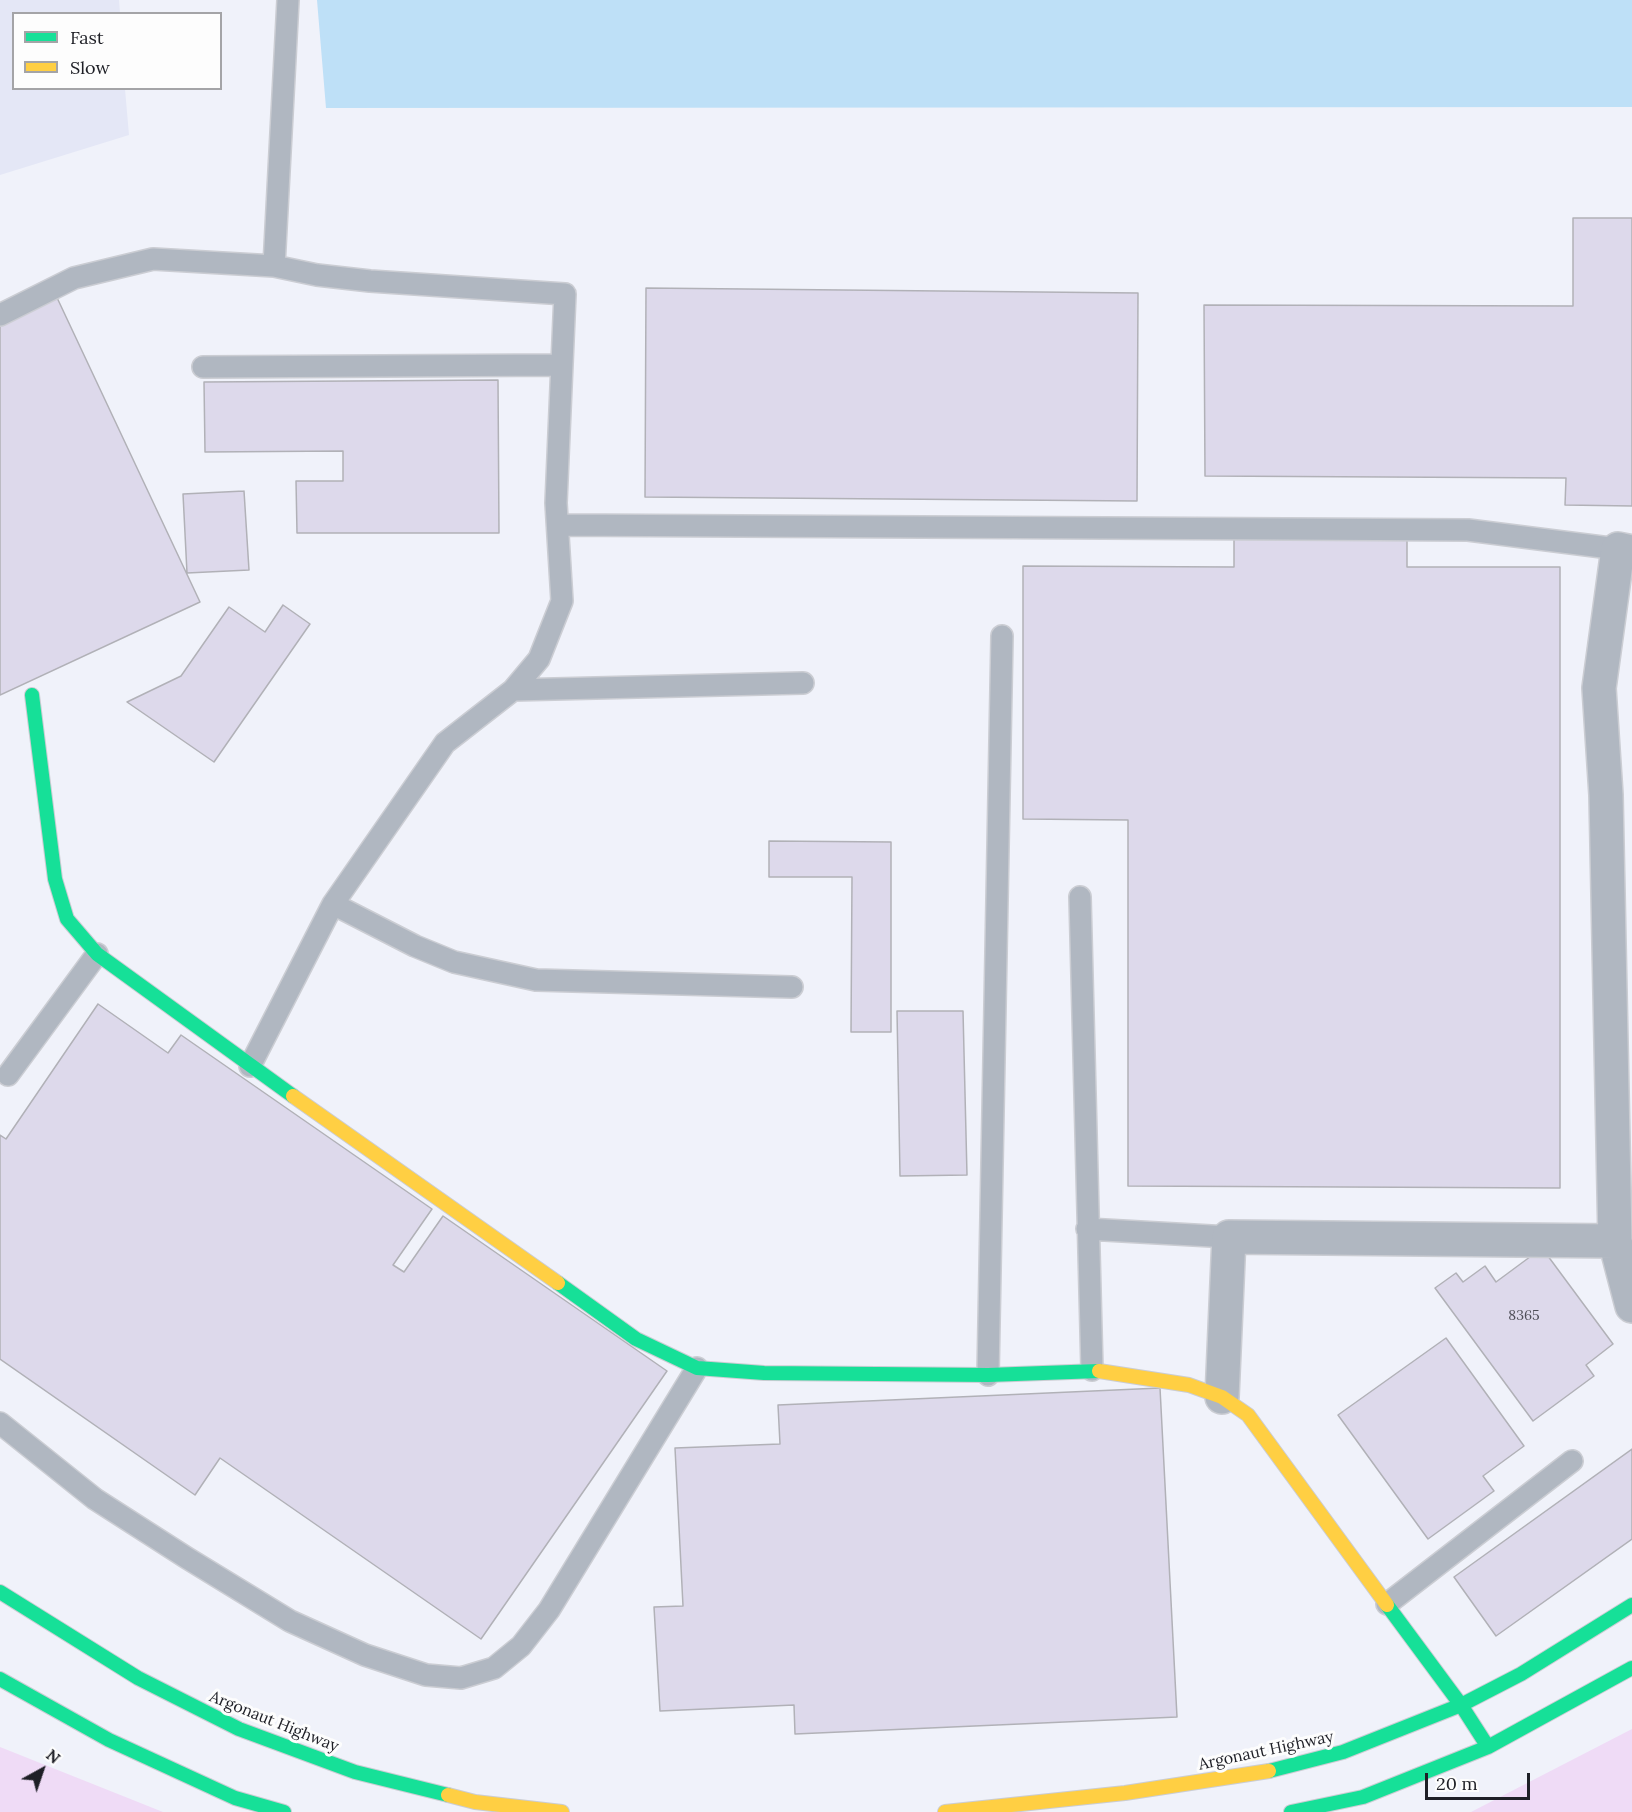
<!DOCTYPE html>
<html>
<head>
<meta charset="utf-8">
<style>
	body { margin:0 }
	#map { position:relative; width:1632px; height:1812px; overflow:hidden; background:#f0f2fa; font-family:Lora,serif }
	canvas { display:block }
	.legend { position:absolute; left:12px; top:12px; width:210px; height:78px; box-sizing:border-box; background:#fdfdfd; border:2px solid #a4a4a7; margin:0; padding:8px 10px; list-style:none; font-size:18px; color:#1e1f26 }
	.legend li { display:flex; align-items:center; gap:12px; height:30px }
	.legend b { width:30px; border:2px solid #a4a4a7 }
	.north { position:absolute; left:12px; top:1740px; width:60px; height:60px; -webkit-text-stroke:4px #fdfdfd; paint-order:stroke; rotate:40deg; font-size:16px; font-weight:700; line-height:24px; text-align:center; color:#1e1f26 }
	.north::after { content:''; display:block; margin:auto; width:21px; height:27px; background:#1e1f26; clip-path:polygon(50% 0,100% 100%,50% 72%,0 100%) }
	.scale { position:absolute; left:1425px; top:1773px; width:105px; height:27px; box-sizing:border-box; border:3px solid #1e1f26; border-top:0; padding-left:8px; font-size:18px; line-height:21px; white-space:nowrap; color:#1e1f26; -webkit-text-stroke:4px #fdfdfd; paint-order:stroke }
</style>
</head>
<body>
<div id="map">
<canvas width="1632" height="1812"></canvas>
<ul class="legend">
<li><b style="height:8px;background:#16e098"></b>Fast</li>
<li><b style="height:8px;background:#ffcf43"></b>Slow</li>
</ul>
<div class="north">N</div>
<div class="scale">20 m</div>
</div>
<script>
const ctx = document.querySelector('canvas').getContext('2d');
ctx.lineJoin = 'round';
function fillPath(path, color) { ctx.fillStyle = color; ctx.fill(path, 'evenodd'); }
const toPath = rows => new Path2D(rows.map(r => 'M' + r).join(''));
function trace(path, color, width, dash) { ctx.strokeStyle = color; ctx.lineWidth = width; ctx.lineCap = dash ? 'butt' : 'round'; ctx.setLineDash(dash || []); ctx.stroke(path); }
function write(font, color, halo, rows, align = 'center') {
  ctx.font = font + ' Lora,serif'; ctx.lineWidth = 6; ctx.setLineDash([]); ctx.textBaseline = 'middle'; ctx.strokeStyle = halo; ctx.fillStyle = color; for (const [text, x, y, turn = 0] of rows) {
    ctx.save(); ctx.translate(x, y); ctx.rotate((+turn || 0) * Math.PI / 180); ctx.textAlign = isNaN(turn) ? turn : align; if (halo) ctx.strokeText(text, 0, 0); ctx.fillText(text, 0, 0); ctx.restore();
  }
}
const built = toPath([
	[0,0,119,0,120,13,14,14,14,88,125,89,129,135,0,175]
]);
const green = toPath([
	[1632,1729,1632,1812,1471,1812],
	[0,1747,163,1812,0,1812]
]);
const water = toPath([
	[317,0,1632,0,1632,107,326,108]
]);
const building = toPath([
	[1573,218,1632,218,1632,506,1565,505,1566,478,1205,476,1204,305,1573,306,1573,218],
	[52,287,200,602,0,695,0,312,52,287],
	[646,288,1138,293,1137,501,645,497,646,288],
	[498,380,499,533,297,533,296,481,343,481,343,451,205,452,204,382,498,380],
	[244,491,249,570,187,573,183,494,244,491],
	[1234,533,1407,534,1407,567,1560,567,1560,1188,1128,1186,1128,820,1023,819,1023,566,1234,567,1234,533],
	[283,605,310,624,214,762,127,702,181,676,229,607,265,632,283,605],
	[769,841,891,842,891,1032,851,1032,852,877,769,877,769,841],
	[98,1004,168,1053,181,1035,432,1209,393,1265,404,1272,443,1216,667,1371,481,1639,220,1458,195,1495,0,1359,0,1135,6,1139,98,1004],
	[897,1011,963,1011,967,1175,900,1176,897,1011],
	[1542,1248,1613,1344,1586,1365,1594,1376,1533,1421,1435,1288,1456,1273,1463,1282,1485,1266,1496,1282,1542,1248],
	[1446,1338,1524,1446,1483,1476,1494,1491,1428,1539,1338,1415,1446,1338],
	[1160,1388,1177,1717,795,1734,794,1705,660,1711,654,1607,683,1606,675,1448,780,1444,778,1405,1160,1388],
	[1632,1449,1632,1539,1496,1636,1454,1577,1632,1449]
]);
const lane = toPath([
	[0,315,74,278,153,259,274,266,288,0],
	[203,367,561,365],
	[558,525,1468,530,1618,549],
	[513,690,803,683],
	[1080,897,1092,1370],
	[333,904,415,946,454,962,536,980,792,987],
	[250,1066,333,904,445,743,513,690,539,659,562,601,556,503,565,294,370,281,317,275,274,266],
	[8,1075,97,954],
	[1087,1229,1229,1237],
	[988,1375,1002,636],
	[0,1423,95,1499,187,1558,290,1621,365,1655,426,1675,461,1678,494,1668,521,1646,549,1610,697,1368],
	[1387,1604,1572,1461]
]);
const street = toPath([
	[1632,552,1618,549,1599,688,1606,795,1615,1241,1632,1306],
	[1222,1397,1229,1237,1615,1241]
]);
const fast = toPath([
	[32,695,55,879,67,919,97,954,293,1096],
	[558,1283,636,1339,697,1368,764,1373,988,1375,1099,1371],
	[0,1592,138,1678,239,1729,355,1772,448,1795],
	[1387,1605,1461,1705,1488,1747],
	[0,1679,109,1740,235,1798,284,1812],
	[1269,1771,1343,1752,1461,1705,1521,1674,1632,1605],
	[1291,1812,1363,1797,1488,1747,1632,1668]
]);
const slow = toPath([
	[293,1096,558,1283],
	[1099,1371,1189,1385,1222,1397,1248,1415,1387,1605],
	[448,1795,475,1802,562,1812],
	[945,1812,1125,1793,1269,1771]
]);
const numberNames = [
	["8365",1524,1316]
];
const streetNames = [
	["Argonaut Highway",274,1722,22],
	["Argonaut Highway",1266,1751,-12]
];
fillPath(built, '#e4e7f6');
fillPath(green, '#efdbf6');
fillPath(water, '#bee0f7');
fillPath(building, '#ddd9eb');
trace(building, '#b1b1b7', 1.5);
trace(lane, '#cbcdd3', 24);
trace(street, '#cbcdd3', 36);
trace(fast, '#cbcdd3', 16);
trace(slow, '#cbcdd3', 16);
trace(lane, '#b0b7c1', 21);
trace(street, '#b0b7c1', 33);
trace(fast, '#16e098', 14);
trace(slow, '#ffcf43', 14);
write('14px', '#4e4e57', null, numberNames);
write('16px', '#1e1f26', '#fdfdfd', streetNames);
</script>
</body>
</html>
